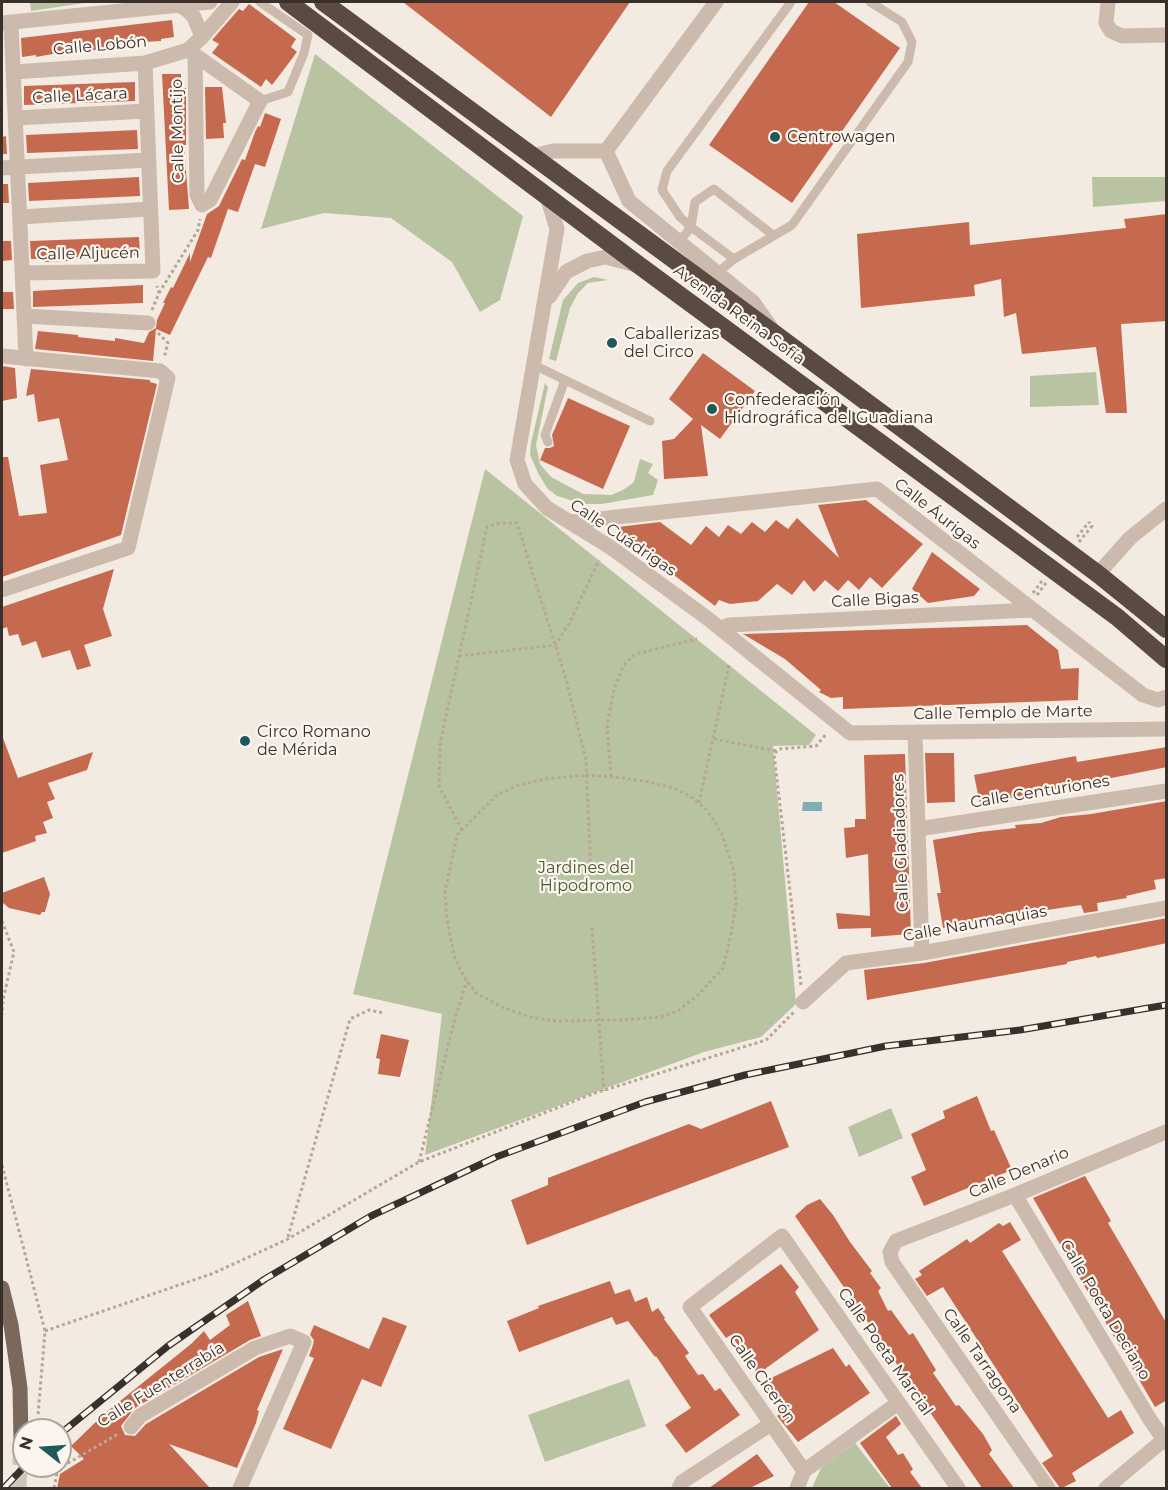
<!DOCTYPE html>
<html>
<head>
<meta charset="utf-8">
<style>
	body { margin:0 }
	#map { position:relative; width:1168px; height:1490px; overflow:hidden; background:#f3ebe1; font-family:Montserrat,sans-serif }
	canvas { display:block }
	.frame { position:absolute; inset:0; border:3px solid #3a302b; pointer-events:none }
	.north { position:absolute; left:12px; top:1418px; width:60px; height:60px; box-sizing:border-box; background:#fbf5ee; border:2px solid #aea6a0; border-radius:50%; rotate:287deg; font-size:16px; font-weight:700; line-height:24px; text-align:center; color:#3a302b }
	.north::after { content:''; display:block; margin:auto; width:21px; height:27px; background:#20595c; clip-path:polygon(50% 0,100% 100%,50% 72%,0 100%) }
</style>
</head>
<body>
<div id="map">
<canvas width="1168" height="1490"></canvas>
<div class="frame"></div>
<div class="north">N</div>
</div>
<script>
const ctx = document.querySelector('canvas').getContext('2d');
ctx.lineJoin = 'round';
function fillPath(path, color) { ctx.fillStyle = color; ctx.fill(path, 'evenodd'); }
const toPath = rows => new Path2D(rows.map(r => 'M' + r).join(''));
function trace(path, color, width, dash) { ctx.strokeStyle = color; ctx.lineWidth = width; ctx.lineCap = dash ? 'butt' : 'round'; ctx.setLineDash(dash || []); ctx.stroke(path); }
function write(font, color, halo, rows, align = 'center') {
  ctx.font = font + ' Montserrat,sans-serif'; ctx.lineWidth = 4.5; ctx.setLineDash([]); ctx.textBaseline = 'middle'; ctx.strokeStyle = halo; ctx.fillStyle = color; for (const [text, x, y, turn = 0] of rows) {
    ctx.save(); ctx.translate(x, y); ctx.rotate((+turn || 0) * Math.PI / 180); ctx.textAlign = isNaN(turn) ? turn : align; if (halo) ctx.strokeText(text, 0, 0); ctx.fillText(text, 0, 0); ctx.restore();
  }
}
const green = toPath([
	[30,2,91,2,31,11],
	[315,54,523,216,500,300,480,312,452,262,391,218,324,213,261,229],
	[1092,177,1166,177,1166,201,1093,207],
	[594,277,608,280,588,283,578,293,570,308,556,361,549,359,563,300,578,283],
	[1096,372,1099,405,1030,407,1030,376],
	[545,383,548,387,536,445,540,464,551,477,583,494,611,495,623,490,634,482,640,459,653,464,648,473,658,480,653,495,602,504,583,504,557,496,547,488,538,473,530,455,531,443],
	[485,469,816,735,809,745,773,746,796,1004,761,1037,704,1052,425,1155,442,1014,353,994],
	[891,1108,903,1138,859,1157,848,1127],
	[629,1379,646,1426,545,1462,528,1415],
	[855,1443,890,1488,812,1488,821,1468]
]);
const water = toPath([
	[803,802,822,802,822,811,802,811]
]);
const building = toPath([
	[403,2,630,2,551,117],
	[809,2,834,2,900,48,792,203,709,145],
	[249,4,296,39,291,47,297,52,285,68,272,85,266,79,261,87,212,53,219,44,212,40,239,9,243,11],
	[172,20,174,37,161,39,161,41,124,43,110,45,110,48,87,51,86,48,36,57,36,55,22,57,21,38],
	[162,74,181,74,181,88,186,88,186,145,184,145,189,209,169,210],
	[135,82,135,101,24,105,24,86],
	[205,87,222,87,226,123,223,123,224,138,206,139],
	[265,113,281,119,265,167,255,164,238,212,225,208,228,209,211,258,208,257,170,335,156,329,153,361,35,349,38,331,78,335,78,337,96,339,115,341,115,338,144,343,149,332,156,328,157,320,165,303,163,303,171,287,173,288,190,253,190,262,207,214,219,206,242,159,253,163,245,160,255,132,258,126,260,127],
	[137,130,138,149,27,153,26,135],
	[6,136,7,154,2,154,2,137],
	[139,177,140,196,29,201,28,183],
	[2,184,8,184,9,203,2,203],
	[1167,214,1167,321,1121,324,1127,413,1106,413,1096,347,1022,354,1016,313,1004,317,1001,279,974,285,975,296,861,308,857,234,969,222,970,245,1126,228,1124,219],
	[139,237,140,255,123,255,123,258,100,259,100,256,68,258,68,261,45,262,44,259,31,259,30,241],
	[2,241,11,241,12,260,2,261],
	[143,285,143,303,33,307,33,291],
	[2,292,13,292,14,309,2,309],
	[703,353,755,391,720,439,701,425,708,476,664,479,662,441,674,439,693,419,669,399],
	[2,366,15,368,17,398,2,401],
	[31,369,150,380,150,382,157,384,121,535,2,577,2,457,8,457,19,516,47,513,40,465,68,460,59,418,38,422,34,394,26,396],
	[568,398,630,426,603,489,540,460,545,448,550,448,554,446,552,435],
	[866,500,923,544,882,588,870,577,859,590,848,580,838,591,825,580,814,592,804,580,792,595,777,584,758,601,730,604,719,600,715,606,618,533,618,527,660,522,691,545,706,526,719,537,728,525,741,534,752,522,765,532,776,520,788,529,797,518,839,558,818,505],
	[932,552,980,589,974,596,928,603,912,589],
	[114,569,103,609,112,636,84,645,91,666,77,670,70,650,42,658,36,641,22,646,18,634,9,636,7,627,2,629,2,607],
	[1027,625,1058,650,1061,669,1079,668,1078,700,843,709,843,697,831,698,819,692,821,690,785,659,743,634],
	[2,738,3,738,18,778,93,752,87,770,48,783,55,799,47,802,53,818,43,822,47,833,35,836,36,841,2,853],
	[1167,747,1167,767,980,804,974,775,1076,756,1077,762],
	[925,753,954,753,955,802,927,803],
	[905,754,911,934,871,937,871,928,838,929,836,913,870,916,868,854,846,858,844,828,855,827,855,819,866,819,864,755],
	[1167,801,1167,878,1154,880,1156,889,1126,896,1127,898,1097,903,1098,911,1084,913,1081,905,992,918,943,928,937,893,941,893,933,840,979,832,1016,828,1015,825,1041,823,1061,817,1091,814],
	[44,877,50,894,45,912,42,912,40,915,9,908,3,903,2,893],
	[1167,918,1167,943,1097,958,1096,956,1067,962,1067,964,867,1000,864,970,924,963],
	[381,1034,409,1040,400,1077,378,1074,380,1059,376,1058],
	[977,1096,991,1131,994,1130,1012,1170,924,1206,911,1177,926,1170,911,1134,945,1118,943,1111],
	[771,1101,789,1147,527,1245,511,1200,548,1185,548,1178,689,1124,701,1129],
	[1085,1176,1111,1221,1108,1223,1167,1324,1167,1400,1155,1407,1033,1198],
	[820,1199,833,1215,850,1242,872,1271,870,1273,881,1288,878,1291,888,1311,891,1310,909,1335,913,1333,936,1370,933,1373,956,1406,959,1405,983,1434,992,1450,989,1454,1014,1488,982,1488,795,1216,807,1205],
	[1010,1222,1021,1240,1002,1251,1108,1418,1121,1410,1134,1433,1072,1473,1076,1481,1062,1488,1060,1488,1042,1463,1053,1456,943,1287,927,1296,915,1279,922,1275,919,1271,967,1239,970,1243,999,1223,1003,1226],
	[781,1264,799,1287,795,1292,819,1330,758,1374,731,1335,726,1338,709,1315],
	[610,1281,615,1294,630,1289,635,1302,647,1297,652,1312,658,1308,665,1318,664,1319,689,1353,685,1356,698,1375,703,1374,715,1391,720,1388,740,1415,686,1453,665,1425,691,1408,656,1356,655,1357,628,1321,616,1325,612,1317,519,1352,507,1321,539,1308,538,1306],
	[248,1301,261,1336,250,1340,135,1408,121,1426,125,1435,135,1436,146,1424,259,1357,283,1349,257,1410,259,1411,256,1423,237,1468,169,1444,210,1488,57,1488,60,1474,84,1459,71,1446,104,1414,191,1344,204,1331,210,1340,230,1325,226,1315],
	[383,1317,407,1326,381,1387,362,1379,331,1449,283,1429,314,1358,309,1356,313,1345,314,1340,310,1335,314,1325,369,1349],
	[833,1348,846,1367,849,1364,870,1393,798,1442,777,1416,783,1411,763,1382],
	[896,1416,901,1424,886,1437,898,1455,903,1453,913,1469,910,1472,922,1488,892,1488,860,1443],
	[757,1454,774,1476,750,1488,709,1488]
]);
const primaryTunnel = toPath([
	[19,1488,21,1440]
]);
const path = toPath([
	[159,293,198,230,200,219],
	[152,310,159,293,157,286],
	[158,333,168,343,164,358],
	[1077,537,1089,522],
	[1079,542,1092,526,1089,522],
	[1033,593,1042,581],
	[1037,595,1046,583],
	[459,656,555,645,569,624,599,560],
	[714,739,777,751],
	[586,775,616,777,644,781,674,788,690,796,707,810,722,834,734,871,736,904,731,934,723,968,698,995,679,1010,661,1017,620,1020,556,1021,530,1017,504,1008,477,994,464,977,455,959,447,920,445,892,457,835,498,794,519,785,544,779,586,775],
	[611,776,607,725,614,690,623,666,635,654,697,639],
	[699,803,729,665],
	[462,830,439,786,440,744,487,527,500,523,517,523,566,679,586,760,591,874],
	[2,921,14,952,3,1000,2,1015],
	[592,928,604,1091],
	[801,985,774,754,779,749,816,746,827,733],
	[419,1162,455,1018,467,981],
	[2,1165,45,1331,38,1415],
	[288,1237,350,1019,369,1010,384,1013],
	[45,1331,214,1273,288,1239,419,1162,595,1093,766,1040,794,1012],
	[54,1488,57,1473,63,1466,118,1434]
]);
const lane = toPath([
	[260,101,288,92,304,53,308,35,260,2],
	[679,242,691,227,680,217,662,190,667,171,791,2],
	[734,259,691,227,695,202,714,189,773,235],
	[717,273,734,259,792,225,908,62,912,42,902,22,870,2],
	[534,365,565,380,545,435,548,442],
	[565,380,650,421]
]);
const street = toPath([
	[1108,2,1106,23,1111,31,1122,36,1166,35],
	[176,4,186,9,194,17,202,37],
	[2,23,210,2],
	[11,23,26,359],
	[188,50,260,101,210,200,202,205,197,195,195,55],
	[14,72,145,63,188,50,202,37,232,2],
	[16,118,147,111],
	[606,151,716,2],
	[533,156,553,151,606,151,629,201,753,302,772,329],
	[2,168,148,160],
	[547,196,557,229,517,460,525,484,547,508,610,547,707,618,850,733,1166,729],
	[20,217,150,209],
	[23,273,153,271,145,63],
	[549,297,566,272,587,261,606,257,636,265],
	[25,316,148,323],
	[2,356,160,371,168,378,128,548,2,590],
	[570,522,877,489,1143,695,1158,700,1166,697],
	[1098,574,1130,538,1166,509],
	[721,628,729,625,1031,610],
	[915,733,922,953],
	[918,829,1166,791],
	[803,1002,846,963,922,953,1166,908],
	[1015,1195,1149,1418,1166,1443],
	[131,1427,140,1416,255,1348,290,1336,304,1342,240,1488],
	[804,1471,690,1307,782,1236,958,1488],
	[679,1488,682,1482,771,1424],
	[797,1488,804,1471,898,1403],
	[1048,1488,892,1262,890,1252,896,1241,1015,1195,1166,1132],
	[1106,1488,1166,1438]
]);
const primary = toPath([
	[2,1288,11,1325,20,1388,21,1440]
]);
const highway = toPath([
	[288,2,640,266,1117,617,1166,659],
	[323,2,775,334,1098,574,1166,629]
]);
const rail = toPath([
	[60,1434,168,1346,265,1279,371,1216,496,1157,645,1102,745,1075,886,1046,1020,1030,1166,1005],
	[4,1488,25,1466]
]);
const markers = [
	[775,137,6,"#20595c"],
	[612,343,6,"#20595c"],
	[712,409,6,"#20595c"],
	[245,741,6,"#20595c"]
];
const streetNames = [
	["Calle Lobón",100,46,-5],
	["Calle Lácara",80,96,-3],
	["Calle Montijo",178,131,-91],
	["Calle Aljucén",88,254,-1],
	["Avenida Reina Sofía",739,315,36],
	["Calle Áurigas",937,514,38],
	["Calle Cuádrigas",623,538,34],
	["Calle Bigas",875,600,-3],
	["Calle Templo de Marte",1003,713,-1],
	["Calle Centuriones",1040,792,-9],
	["Calle Gladiadores",901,843,-92],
	["Calle Naumaquias",975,924,-10],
	["Calle Denario",1019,1173,-23],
	["Calle Poeta Deciano",1105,1310,59],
	["Calle Poeta Marcial",885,1352,55],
	["Calle Tarragona",982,1361,55],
	["Calle Cicerón",762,1379,55],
	["Calle Fuenterrabía",161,1385,-32]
];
const poiNames = [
	["Centrowagen",787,137],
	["Caballerizas",624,334],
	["del Circo",624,352],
	["Confederación",724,400],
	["Hidrográfica del Guadiana",724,418],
	["Circo Romano",257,732],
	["de Mérida",257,750]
];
const parkNames = [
	["Jardines del",586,868],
	["Hipodromo",586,886]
];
fillPath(green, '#b8c3a1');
fillPath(water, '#80afb1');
fillPath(building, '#c56a4e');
trace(primaryTunnel, '#cec6bd', 15, [15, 8]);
trace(path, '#b8a597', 3, [3, 3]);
trace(lane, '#ccbbad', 9);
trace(street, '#ccbbad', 15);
trace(primary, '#7c675d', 15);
trace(highway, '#5b4a42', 18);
trace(rail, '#3a302b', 7);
trace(rail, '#fbf5ee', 4.5, [14]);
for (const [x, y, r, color] of markers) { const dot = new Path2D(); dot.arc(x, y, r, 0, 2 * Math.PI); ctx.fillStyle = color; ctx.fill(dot); trace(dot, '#fbf5ee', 2); }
write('16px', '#3a302b', '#fbf5ee', streetNames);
write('16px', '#3a302b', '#fbf5ee', poiNames, 'left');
write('16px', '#4a592f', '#fbf5ee', parkNames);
</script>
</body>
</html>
